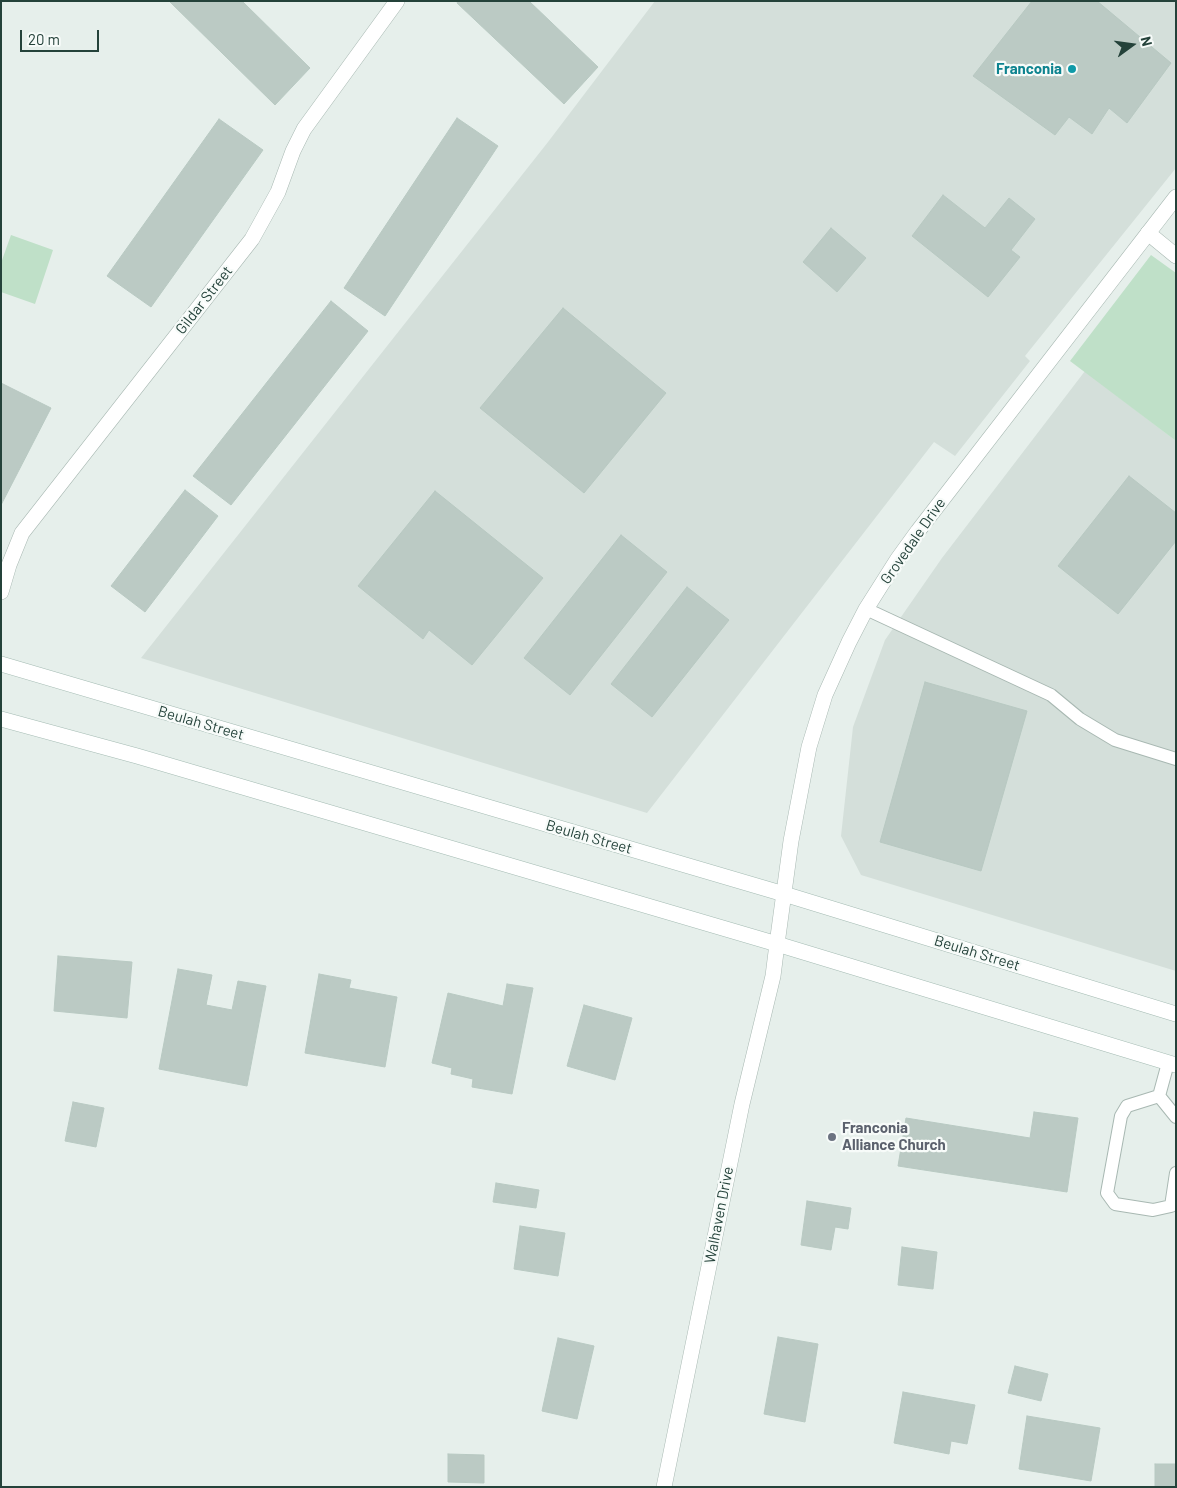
<!DOCTYPE html>
<html>
<head>
<meta charset="utf-8">
<style>
	body { margin:0 }
	#map { position:relative; width:1177px; height:1488px; overflow:hidden; background:#e6efeb; font-family:Barlow,sans-serif }
	canvas { display:block }
	.frame { position:absolute; inset:0; border:2px solid #24423a; pointer-events:none }
	.north { position:absolute; left:1107px; top:20px; width:50px; height:50px; -webkit-text-stroke:4px #f7fbf9; paint-order:stroke; rotate:76deg; font-size:14px; font-weight:700; line-height:20px; text-align:center; color:#24423a }
	.north::after { content:''; display:block; margin:auto; width:18px; height:22px; background:#24423a; clip-path:polygon(50% 0,100% 100%,50% 72%,0 100%) }
	.scale { position:absolute; left:20px; top:30px; width:79px; height:22px; box-sizing:border-box; border:2px solid #24423a; border-top:0; padding-left:6px; font-size:15px; line-height:18px; white-space:nowrap; color:#24423a; -webkit-text-stroke:4px #f7fbf9; paint-order:stroke }
</style>
</head>
<body>
<div id="map">
<canvas width="1177" height="1488"></canvas>
<div class="frame"></div>
<div class="north">N</div>
<div class="scale">20 m</div>
</div>
<script>
const ctx = document.querySelector('canvas').getContext('2d');
ctx.lineJoin = 'round';
function fillPath(path, color) { ctx.fillStyle = color; ctx.fill(path, 'evenodd'); }
const toPath = rows => new Path2D(rows.map(r => 'M' + r).join(''));
function trace(path, color, width, dash) { ctx.strokeStyle = color; ctx.lineWidth = width; ctx.lineCap = dash ? 'butt' : 'round'; ctx.setLineDash(dash || []); ctx.stroke(path); }
function write(font, color, halo, rows, align = 'center') {
  ctx.font = font + ' Barlow,sans-serif'; ctx.lineWidth = 4.5; ctx.setLineDash([]); ctx.textBaseline = 'middle'; ctx.strokeStyle = halo; ctx.fillStyle = color; for (const [text, x, y, turn = 0] of rows) {
    ctx.save(); ctx.translate(x, y); ctx.rotate((+turn || 0) * Math.PI / 180); ctx.textAlign = isNaN(turn) ? turn : align; if (halo) ctx.strokeText(text, 0, 0); ctx.fillText(text, 0, 0); ctx.restore();
  }
}
const built = toPath([
	[655,1,1176,1,1176,168,1025,356,1030,361,955,456,934,442,647,813,141,658,548,142],
	[1085,371,1176,441,1176,971,861,875,841,836,853,727,885,640,942,558]
]);
const green = toPath([
	[11,235,53,250,35,304,1,292,1,263],
	[1151,255,1176,273,1176,441,1070,361]
]);
const building = toPath([
	[169,1,242,1,310,68,275,105,169,1],
	[458,1,529,1,598,67,564,104,457,3,458,1],
	[1032,1,1097,1,1171,63,1127,123,1109,108,1092,134,1069,117,1055,135,973,76,1032,1],
	[457,118,498,146,385,316,344,288,457,118],
	[219,119,263,150,151,307,107,276,219,119],
	[943,195,985,228,1009,198,1035,219,1011,250,1020,257,988,297,912,236,943,195],
	[831,228,866,258,837,292,803,262,831,228],
	[331,301,368,331,231,505,193,476,331,301],
	[563,308,666,393,584,493,480,408,563,308],
	[1,383,51,408,1,505,1,383],
	[1129,476,1176,513,1176,541,1118,614,1058,566,1129,476],
	[185,490,218,516,145,612,111,586,185,490],
	[435,491,543,578,472,665,429,630,423,639,358,586,435,491],
	[621,535,667,572,570,695,524,658,621,535],
	[687,587,729,620,652,717,611,684,687,587],
	[925,682,1027,711,981,871,880,842,925,682],
	[58,956,132,962,127,1018,54,1011,58,956],
	[178,969,212,975,206,1005,232,1010,238,981,266,986,247,1086,159,1069,178,969],
	[319,974,351,980,349,988,397,997,385,1067,305,1053,319,974],
	[507,984,533,988,512,1094,472,1087,473,1079,451,1074,452,1068,432,1063,448,993,503,1006,507,984],
	[584,1005,632,1018,615,1080,567,1066,584,1005],
	[73,1102,104,1108,96,1147,65,1141,73,1102],
	[1034,1112,1078,1118,1067,1192,898,1166,906,1118,1030,1138,1034,1112],
	[496,1183,539,1190,536,1208,493,1202,496,1183],
	[807,1201,851,1208,848,1229,835,1227,831,1250,801,1245,807,1201],
	[520,1226,565,1233,558,1276,514,1269,520,1226],
	[902,1247,937,1252,933,1289,898,1285,902,1247],
	[778,1337,818,1344,805,1422,764,1414,778,1337],
	[558,1338,594,1346,577,1419,542,1411,558,1338],
	[1015,1366,1048,1374,1041,1401,1008,1393,1015,1366],
	[903,1392,975,1405,967,1444,951,1441,949,1454,894,1443,903,1392],
	[1027,1416,1100,1428,1091,1481,1019,1469,1027,1416],
	[448,1454,484,1455,484,1483,448,1482,448,1454],
	[1155,1464,1176,1464,1176,1487,1155,1487,1155,1464]
]);
const service = toPath([
	[866,609,1051,695,1080,719,1115,740,1176,759],
	[1159,1096,1127,1106,1121,1116,1107,1193,1115,1204,1153,1210,1171,1206,1176,1173],
	[1159,1096,1168,1063],
	[1159,1096,1176,1117]
]);
const minor = toPath([
	[1148,233,1176,256],
	[1,592,9,565,22,533,252,239,278,192,293,151,304,129,397,1],
	[664,1487,742,1104,773,976,777,944]
]);
const tertiary = toPath([
	[777,944,791,841,809,747,825,695,849,642,866,609,897,560,918,531,1176,197]
]);
const secondary = toPath([
	[1,664,784,894,1176,1014],
	[1,719,137,756,777,944,1176,1065]
]);
const markers = [
	[1072,69,5,"#0f9aa8"],
	[832,1137,5,"#6b7280"]
];
const cultureNames = [
	["Franconia",1062,69]
];
const streetNames = [
	["Gildar Street",204,300,-52],
	["Grovedale Drive",913,541,-55],
	["Beulah Street",201,723,16],
	["Beulah Street",589,837,16],
	["Beulah Street",977,953,17],
	["Walhaven Drive",719,1215,-79]
];
const worshipNames = [
	["Franconia",842,1128],
	["Alliance Church",842,1145]
];
fillPath(built, '#d4dfda');
fillPath(green, '#bfe0c8');
fillPath(building, '#bbcac4');
trace(building, '#b8c9c2', 1);
trace(service, '#a8b8b2', 14);
trace(minor, '#a8b8b2', 16);
trace(tertiary, '#a8b8b2', 16);
trace(secondary, '#a4bbb3', 16);
trace(service, '#fff', 12);
trace(minor, '#fff', 15);
trace(tertiary, '#fff', 15);
trace(secondary, '#fff', 15);
for (const [x, y, r, color] of markers) { const dot = new Path2D(); dot.arc(x, y, r, 0, 2 * Math.PI); ctx.fillStyle = color; ctx.fill(dot); trace(dot, '#f7fbf9', 2); }
write('bold 15px', '#0d838f', '#f7fbf9', cultureNames, 'right');
write('15px', '#24423a', '#f7fbf9', streetNames);
write('bold 15px', '#5b616d', '#f7fbf9', worshipNames, 'left');
</script>
</body>
</html>
